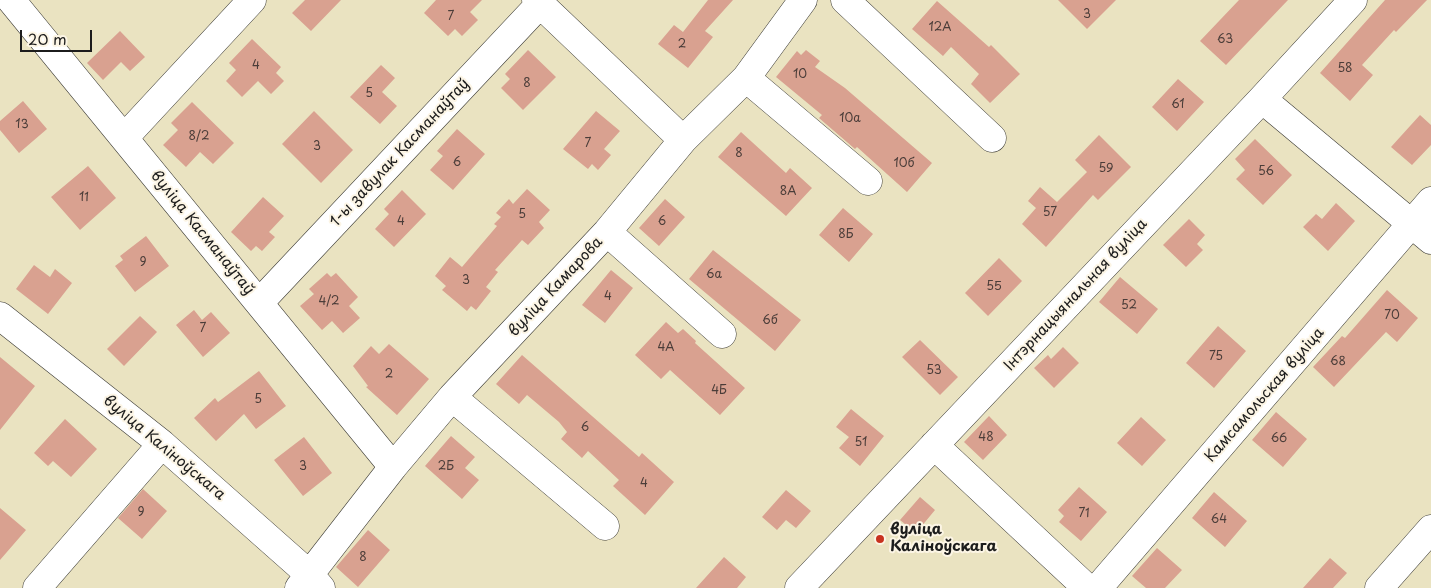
<!DOCTYPE html>
<html>
<head>
<meta charset="utf-8">
<style>
	body { margin:0 }
	#map { position:relative; width:1431px; height:588px; overflow:hidden; background:#eae3c1; font-family:"Playpen Sans",sans-serif }
	canvas { display:block }
	.scale { position:absolute; left:20px; top:30px; width:72px; height:22px; box-sizing:border-box; border:2px solid #1c1c1c; border-top:0; padding-left:6px; font-size:15px; line-height:18px; white-space:nowrap; color:#1c1c1c; -webkit-text-stroke:4px #fcf5e5; paint-order:stroke }
</style>
</head>
<body>
<div id="map">
<canvas width="1431" height="588"></canvas>
<div class="scale">20 m</div>
</div>
<script>
const ctx = document.querySelector('canvas').getContext('2d');
ctx.lineJoin = 'round';
function fillPath(path, color) { ctx.fillStyle = color; ctx.fill(path, 'evenodd'); }
const toPath = rows => new Path2D(rows.map(r => 'M' + r).join(''));
function trace(path, color, width, dash) { ctx.strokeStyle = color; ctx.lineWidth = width; ctx.lineCap = dash ? 'butt' : 'round'; ctx.setLineDash(dash || []); ctx.stroke(path); }
function write(font, color, halo, rows, align = 'center') {
  ctx.font = font + ' "Playpen Sans",sans-serif'; ctx.lineWidth = 4; ctx.setLineDash([]); ctx.textBaseline = 'middle'; ctx.strokeStyle = halo; ctx.fillStyle = color; for (const [text, x, y, turn = 0] of rows) {
    ctx.save(); ctx.translate(x, y); ctx.rotate((+turn || 0) * Math.PI / 180); ctx.textAlign = isNaN(turn) ? turn : align; if (halo) ctx.strokeText(text, 0, 0); ctx.fillText(text, 0, 0); ctx.restore();
  }
}
const building = toPath([
	[305,0,341,0,311,31,292,13],
	[436,0,482,0,470,12,478,20,462,36,455,29,448,36,424,13],
	[708,0,733,0,705,31,713,37,688,68,658,44,674,25,683,32],
	[1058,0,1116,0,1087,29],
	[1239,0,1288,0,1226,65,1200,41],
	[1385,0,1427,0,1396,32,1394,30,1362,65,1373,75,1350,101,1320,73],
	[937,1,989,47,991,45,1020,74,990,103,971,84,979,74,951,47,943,56,912,29],
	[120,31,145,57,130,71,121,62,103,80,87,63],
	[252,39,281,67,276,73,284,81,271,94,258,81,242,97,226,81,236,70,229,63],
	[528,50,556,77,523,110,501,88,510,79,505,74],
	[806,50,820,61,815,67,845,88,932,163,907,192,857,147,855,149,819,118,822,115,776,77,797,51,801,55],
	[381,65,395,78,382,92,397,106,380,124,350,97],
	[1178,79,1204,102,1177,131,1152,107],
	[23,101,47,129,19,153,0,130,0,121],
	[192,102,234,143,213,164,200,152,186,167,163,145,178,130,171,123],
	[314,111,353,150,321,183,282,144],
	[596,111,620,131,604,149,611,155,598,170,592,164,588,169,563,149],
	[1420,115,1431,125,1431,145,1412,165,1391,147],
	[457,129,485,154,453,190,430,170,443,156,437,151],
	[741,132,786,173,790,168,812,188,786,216,718,157],
	[1099,135,1131,167,1098,200,1093,195,1046,247,1022,224,1036,208,1028,201,1040,187,1057,202,1087,172,1075,160],
	[1255,139,1292,175,1263,205,1236,179,1245,170,1235,159],
	[88,166,116,198,80,230,51,197],
	[527,189,550,210,539,222,544,228,528,245,522,240,495,270,498,272,486,287,491,291,476,310,471,306,467,311,442,290,446,286,435,276,450,257,462,267,497,226,494,224,501,217,496,213,509,199,513,204],
	[402,190,426,214,394,247,375,229,389,214,384,209],
	[263,197,284,216,269,232,275,237,262,251,256,246,251,251,231,232],
	[665,199,685,217,659,246,639,228],
	[1336,203,1355,221,1328,251,1303,227,1316,214,1322,219],
	[843,208,873,234,849,262,819,235],
	[1189,219,1205,235,1197,244,1203,250,1186,267,1163,245],
	[146,236,169,266,135,292,115,266,123,260,120,256],
	[713,250,801,320,775,351,689,279],
	[999,258,1022,281,988,316,965,293],
	[34,265,50,277,55,269,72,283,48,314,16,289],
	[611,270,633,288,605,323,582,305],
	[327,273,331,277,336,273,358,297,349,306,360,318,343,333,332,321,322,330,300,306,314,294,309,289],
	[1120,277,1158,309,1137,334,1099,302],
	[1387,290,1418,318,1397,342,1386,332,1334,387,1313,367,1342,336,1345,338],
	[194,310,202,320,211,312,230,333,203,357,176,325],
	[140,316,157,332,124,366,107,349],
	[666,322,678,333,683,329,696,341,695,343,745,388,720,415,670,370,661,379,635,355],
	[1218,326,1246,351,1214,388,1186,363],
	[920,340,958,377,940,395,902,357],
	[389,344,429,379,397,415,366,387,368,386,353,366,371,346,379,354],
	[1063,347,1079,363,1054,388,1034,368,1048,355,1051,359],
	[522,355,639,457,642,453,674,482,645,515,613,486,619,480,588,451,582,458,561,439,567,432,559,422,527,395,519,404,496,384],
	[0,357,35,386,0,430],
	[259,371,286,406,256,429,244,414,216,441,194,418,215,398,218,402],
	[851,409,884,436,860,466,839,448,849,437,836,427],
	[1276,412,1307,439,1283,467,1252,440],
	[989,416,1007,435,983,460,964,442],
	[1141,417,1166,440,1142,466,1117,443],
	[65,419,97,449,71,477,53,461,48,466,34,453],
	[451,436,475,457,465,468,479,480,462,499,425,466],
	[304,437,332,473,303,496,274,460],
	[1079,487,1107,512,1081,541,1059,522,1064,516,1058,510],
	[143,489,167,511,142,539,118,518],
	[786,490,811,511,796,528,786,520,777,530,762,517],
	[1214,492,1247,521,1225,547,1192,518],
	[920,497,935,510,916,533,900,520],
	[0,508,26,530,0,560],
	[368,530,390,550,358,587,336,567],
	[1157,548,1182,570,1165,588,1146,588,1132,576],
	[724,557,746,577,737,588,696,588],
	[1330,558,1347,573,1333,588,1303,588]
]);
const minor = toPath([
	[11,0,393,467],
	[536,0,683,140],
	[845,0,992,138],
	[746,78,868,181],
	[1262,99,1431,240],
	[124,138,252,0],
	[607,232,722,334],
	[259,303,540,4],
	[0,316,162,444,310,575,321,588],
	[452,397,605,526],
	[934,445,1087,588],
	[37,588,162,444],
	[299,588,393,467,452,397,607,232,683,140,746,78,803,0],
	[799,588,1262,99,1353,0],
	[1098,588,1431,201],
	[1379,588,1431,529]
]);
const markers = [
	[880,539,5,"#c8321e"]
];
const numberNames = [
	["3",1087,15],
	["7",451,17],
	["12А",940,28],
	["63",1225,40],
	["2",682,45],
	["4",256,66],
	["58",1345,69],
	["10",800,75],
	["8",527,84],
	["5",369,94],
	["61",1178,105],
	["10а",850,119],
	["13",22,125],
	["8/2",199,137],
	["7",588,144],
	["3",317,147],
	["8",739,154],
	["6",457,163],
	["10б",904,164],
	["59",1106,169],
	["56",1266,172],
	["8А",788,192],
	["11",84,198],
	["57",1050,213],
	["5",522,215],
	["4",401,222],
	["6",662,222],
	["8Б",846,235],
	["9",143,263],
	["6а",714,275],
	["3",466,281],
	["55",994,287],
	["4",608,297],
	["4/2",329,302],
	["52",1129,306],
	["70",1392,316],
	["6б",770,321],
	["7",203,329],
	["4А",666,348],
	["75",1216,357],
	["68",1338,362],
	["53",934,371],
	["2",389,375],
	["4Б",719,391],
	["5",258,400],
	["6",585,428],
	["48",986,438],
	["66",1279,439],
	["51",861,443],
	["3",303,467],
	["2Б",446,467],
	["4",644,484],
	["9",141,513],
	["71",1084,514],
	["64",1219,520],
	["8",363,558]
];
const streetNames = [
	["1-ы завулак Касманаўтаў",400,153,-47],
	["вуліца Касманаўтаў",202,233,51],
	["вуліца Камарова",556,287,-47],
	["Інтэрнацыянальная вуліца",1076,295,-47],
	["Камсамольская вуліца",1265,395,-49],
	["вуліца Каліноўскага",164,448,40]
];
const poiNames = [
	["вуліца",890,530],
	["Каліноўскага",890,547]
];
fillPath(building, '#d9a190');
trace(minor, '#3b3a35', 29);
trace(minor, '#fff', 28);
for (const [x, y, r, color] of markers) { const dot = new Path2D(); dot.arc(x, y, r, 0, 2 * Math.PI); ctx.fillStyle = color; ctx.fill(dot); trace(dot, '#fcf5e5', 2); }
write('12px', '#4b3d39', null, numberNames);
write('15px', '#1c1c1c', '#fcf5e5', streetNames);
write('bold 15px', '#1c1c1c', '#fcf5e5', poiNames, 'left');
</script>
</body>
</html>
